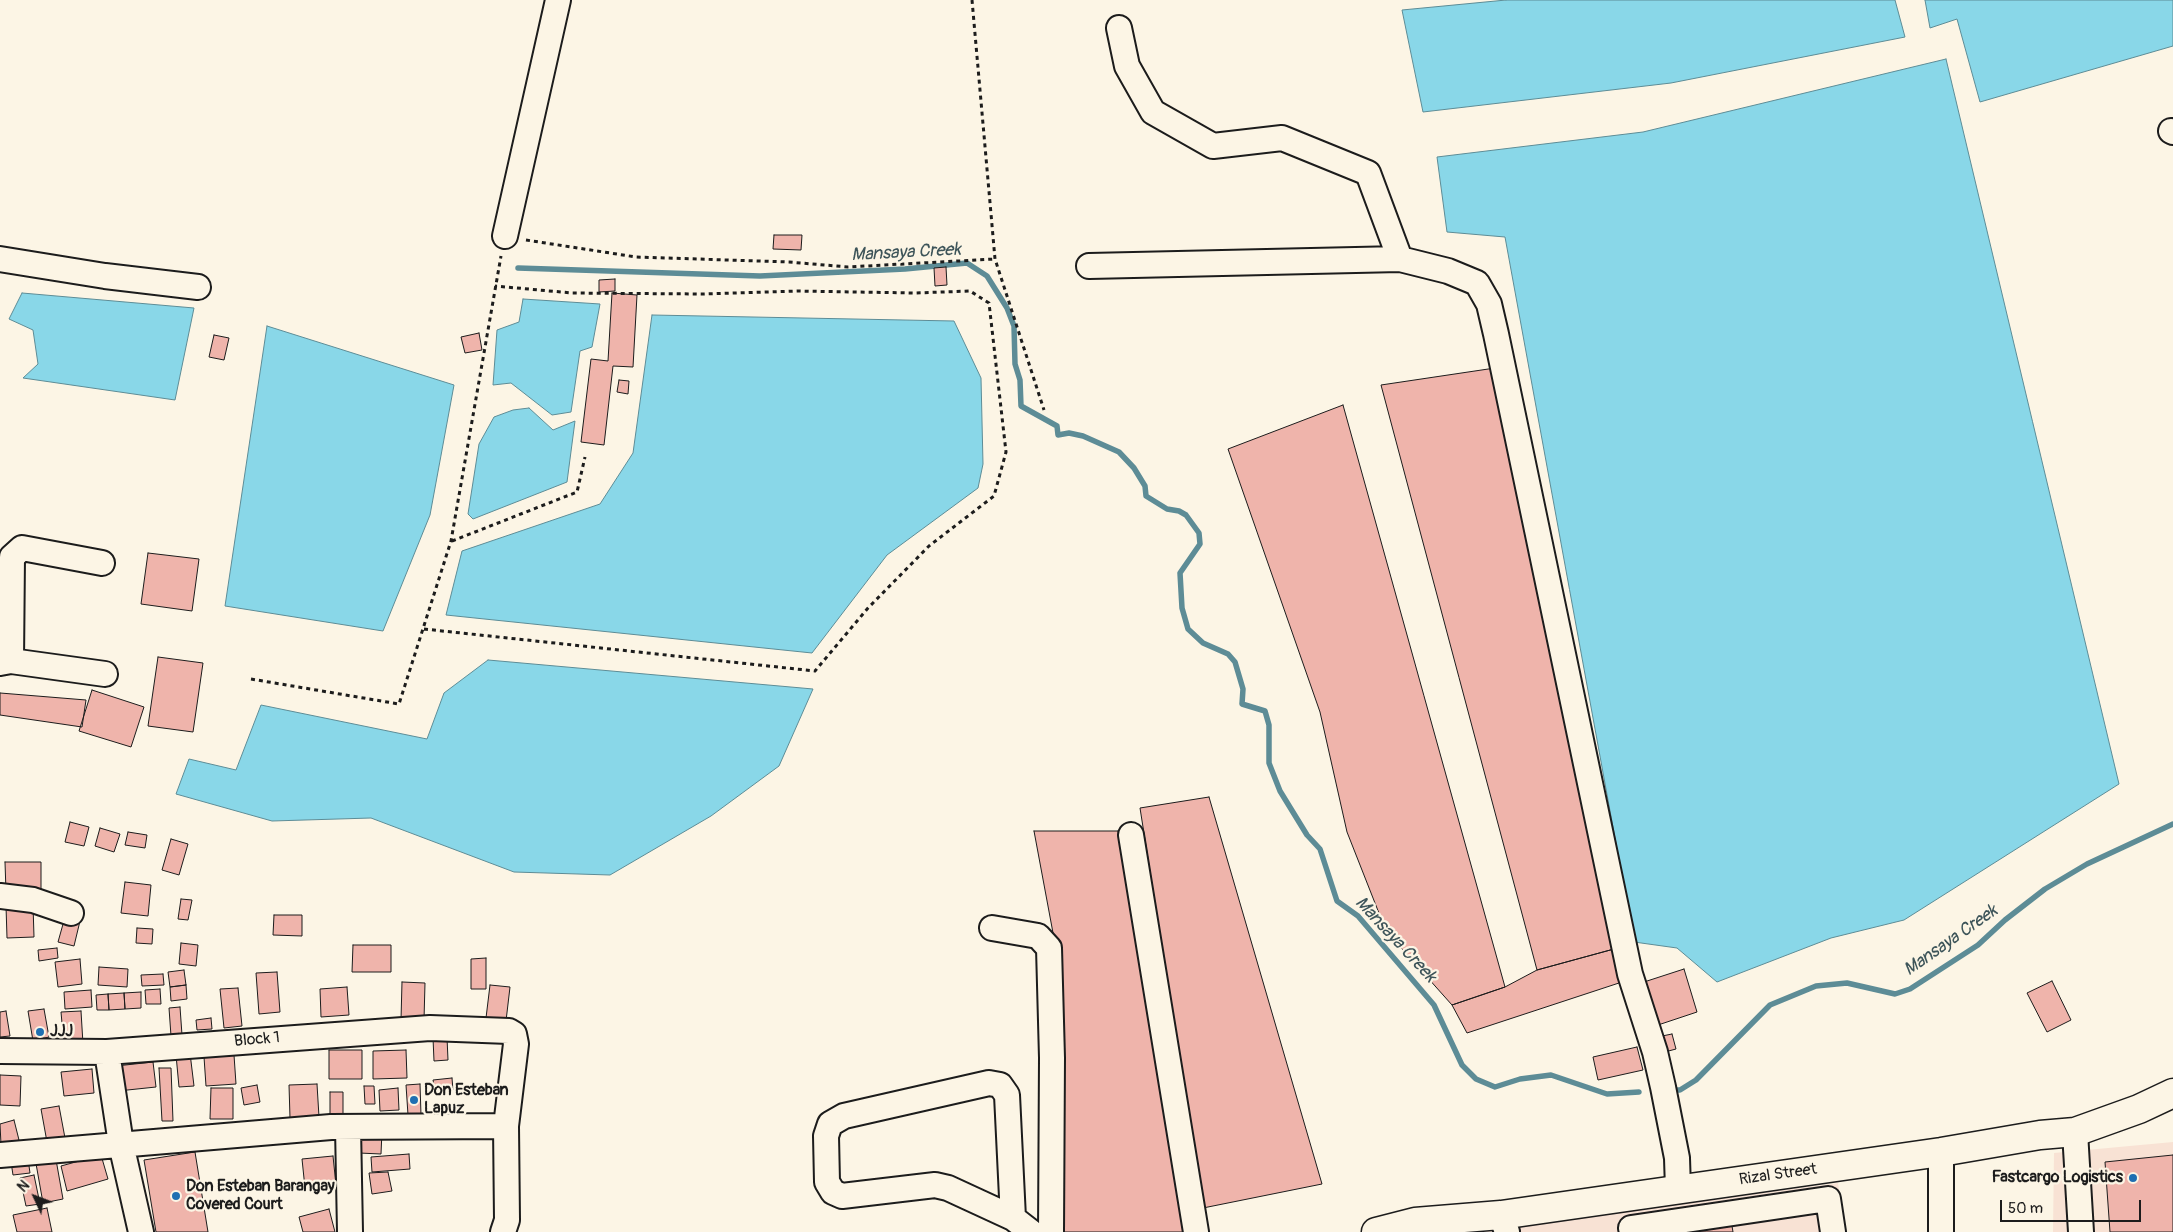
<!DOCTYPE html>
<html>
<head>
<meta charset="utf-8">
<style>
	body { margin:0 }
	#map { position:relative; width:2173px; height:1232px; overflow:hidden; background:#fcf5e5; font-family:Pangolin,sans-serif }
	canvas { display:block }
	.north { position:absolute; left:10px; top:1172px; width:50px; height:50px; -webkit-text-stroke:4px #fcf5e5; paint-order:stroke; rotate:313deg; font-size:14px; font-weight:700; line-height:20px; text-align:center; color:#1c1c1c }
	.north::after { content:''; display:block; margin:auto; width:18px; height:22px; background:#1c1c1c; clip-path:polygon(50% 0,100% 100%,50% 72%,0 100%) }
	.scale { position:absolute; left:2000px; top:1200px; width:141px; height:22px; box-sizing:border-box; border:2px solid #1c1c1c; border-top:0; padding-left:6px; font-size:15px; line-height:18px; white-space:nowrap; color:#1c1c1c; -webkit-text-stroke:4px #fcf5e5; paint-order:stroke }
</style>
</head>
<body>
<div id="map">
<canvas width="2173" height="1232"></canvas>
<div class="north">N</div>
<div class="scale">50 m</div>
</div>
<script>
const ctx = document.querySelector('canvas').getContext('2d');
ctx.lineJoin = 'round';
function fillPath(path, color) { ctx.fillStyle = color; ctx.fill(path, 'evenodd'); }
const toPath = rows => new Path2D(rows.map(r => 'M' + r).join(''));
function trace(path, color, width, dash) { ctx.strokeStyle = color; ctx.lineWidth = width; ctx.lineCap = dash ? 'butt' : 'round'; ctx.setLineDash(dash || []); ctx.stroke(path); }
function write(font, color, halo, rows, align = 'center') {
  ctx.font = font + ' Pangolin,sans-serif'; ctx.lineWidth = 4.5; ctx.setLineDash([]); ctx.textBaseline = 'middle'; ctx.strokeStyle = halo; ctx.fillStyle = color; for (const [text, x, y, turn = 0] of rows) {
    ctx.save(); ctx.translate(x, y); ctx.rotate((+turn || 0) * Math.PI / 180); ctx.textAlign = isNaN(turn) ? turn : align; if (halo) ctx.strokeText(text, 0, 0); ctx.fillText(text, 0, 0); ctx.restore();
  }
}
const built = toPath([
	[2173,1142,2173,1232,2053,1232,2054,1153],
	[1838,1183,1846,1232,1480,1232,1714,1199]
]);
const water = toPath([
	[1506,0,1895,0,1905,37,1671,83,1423,112,1402,10,1506,0],
	[1925,0,2173,0,2173,46,1980,102,1957,19,1930,28,1925,0],
	[1946,59,2119,784,1904,920,1831,938,1717,982,1677,948,1634,942,1505,237,1447,232,1437,157,1643,132,1946,59],
	[22,293,194,308,175,400,23,378,38,364,33,330,9,319,22,293],
	[523,299,600,304,592,347,580,351,571,412,552,415,511,383,493,385,497,330,519,322,523,299],
	[652,315,954,321,981,378,983,464,978,488,887,555,812,653,446,615,462,551,600,504,633,453,652,315],
	[267,326,454,385,430,515,383,631,225,606,267,326],
	[529,408,553,430,575,421,567,482,473,519,468,514,479,444,494,417,513,410,529,408],
	[488,660,813,689,779,766,711,816,610,875,514,872,371,818,272,821,176,794,189,759,236,770,261,705,427,739,444,693,488,660]
]);
const stream = toPath([
	[518,268,760,276,905,269,967,263,987,276,1007,308,1014,326,1015,364,1020,380,1021,406,1057,426,1058,435,1069,433,1083,436,1119,452,1134,468,1145,486,1146,496,1167,509,1179,511,1186,515,1199,533,1200,544,1180,573,1182,608,1188,629,1203,643,1228,654,1235,662,1243,689,1242,704,1265,711,1269,725,1269,763,1280,791,1307,835,1320,849,1337,901,1358,916,1434,1005,1462,1065,1476,1079,1495,1087,1520,1079,1551,1075,1607,1094,1639,1092],
	[1670,1090,1680,1090,1696,1080,1770,1005,1816,986,1847,983,1895,994,1910,989,1978,945,2005,920,2045,889,2087,864,2173,824]
]);
const building = toPath([
	[774,235,802,235,801,250,773,249,774,235],
	[946,267,947,285,935,286,934,268,946,267],
	[615,279,615,291,599,292,599,280,615,279],
	[612,293,637,295,633,367,613,366,604,445,581,442,591,359,608,361,612,293],
	[479,333,482,350,465,353,461,337,479,333],
	[214,335,229,338,224,360,209,357,214,335],
	[1495,368,1614,949,1537,970,1381,385,1495,368],
	[619,380,629,381,628,394,617,392,619,380],
	[1343,405,1505,987,1452,1005,1386,931,1347,832,1320,712,1228,449,1343,405],
	[148,553,199,559,192,611,141,604,148,553],
	[158,657,203,663,193,732,148,726,158,657],
	[92,690,144,707,131,747,79,731,92,690],
	[0,693,86,700,82,727,0,715,0,693],
	[1209,797,1322,1184,1203,1208,1140,808,1209,797],
	[70,822,89,827,84,846,65,842,70,822],
	[100,828,120,834,114,852,95,846,100,828],
	[1034,831,1121,831,1183,1232,1056,1232,1056,949,1034,831],
	[128,832,147,835,145,848,125,845,128,832],
	[171,839,188,844,179,875,162,870,171,839],
	[5,862,41,862,41,891,6,892,5,862],
	[125,882,151,885,148,916,121,913,125,882],
	[181,899,192,900,188,920,178,919,181,899],
	[33,905,34,937,7,938,6,906,33,905],
	[274,915,302,915,302,936,273,935,274,915],
	[65,917,80,921,74,946,58,942,65,917],
	[137,928,153,929,152,944,136,943,137,928],
	[181,943,198,945,196,966,179,964,181,943],
	[353,945,391,945,391,972,352,972,353,945],
	[57,948,58,958,39,961,38,950,57,948],
	[1614,949,1622,982,1467,1033,1452,1005,1505,987,1537,970,1614,949],
	[486,958,486,989,471,989,471,959,486,958],
	[80,959,82,984,58,987,55,962,80,959],
	[99,967,128,969,127,987,98,985,99,967],
	[1684,969,1697,1012,1658,1025,1644,982,1684,969],
	[184,970,186,985,170,987,168,972,184,970],
	[277,972,280,1012,259,1014,256,973,277,972],
	[163,974,164,985,142,986,141,975,163,974],
	[2052,981,2071,1020,2047,1032,2027,993,2052,981],
	[402,982,425,983,424,1020,401,1020,402,982],
	[186,985,187,999,171,1001,170,987,186,985],
	[490,985,510,987,506,1021,486,1018,490,985],
	[347,987,349,1015,321,1017,320,989,347,987],
	[238,988,242,1026,224,1028,220,989,238,988],
	[160,989,161,1004,146,1004,145,990,160,989],
	[91,990,92,1007,65,1009,64,992,91,990],
	[141,992,141,1008,125,1009,124,993,141,992],
	[124,993,125,1009,109,1010,108,994,124,993],
	[108,994,109,1010,97,1010,96,995,108,994],
	[180,1007,182,1035,171,1036,169,1008,180,1007],
	[44,1009,49,1037,33,1041,28,1011,44,1009],
	[6,1011,10,1036,0,1037,0,1012,6,1011],
	[81,1011,83,1044,64,1046,61,1012,81,1011],
	[211,1018,212,1029,197,1030,196,1020,211,1018],
	[1672,1034,1676,1049,1661,1053,1657,1037,1672,1034],
	[447,1037,448,1060,434,1061,433,1038,447,1037],
	[1637,1047,1643,1070,1598,1080,1593,1057,1637,1047],
	[329,1050,362,1050,362,1079,329,1079,329,1050],
	[406,1050,407,1078,373,1079,373,1051,406,1050],
	[190,1053,194,1086,179,1087,176,1055,190,1053],
	[234,1055,236,1084,206,1086,204,1057,234,1055],
	[153,1062,156,1087,118,1091,116,1066,153,1062],
	[159,1068,171,1068,173,1121,162,1121,159,1068],
	[92,1069,94,1093,64,1096,61,1072,92,1069],
	[0,1075,21,1076,20,1106,0,1105,0,1075],
	[452,1078,453,1090,435,1092,433,1080,452,1078],
	[317,1084,319,1117,290,1118,289,1085,317,1084],
	[420,1084,421,1115,408,1115,406,1085,420,1084],
	[257,1085,260,1102,244,1105,241,1088,257,1085],
	[364,1086,374,1086,375,1104,365,1104,364,1086],
	[211,1088,233,1088,233,1119,210,1119,211,1088],
	[398,1088,399,1110,380,1111,379,1090,398,1088],
	[330,1092,343,1092,343,1120,330,1120,330,1092],
	[59,1106,65,1138,47,1142,41,1109,59,1106],
	[14,1120,19,1140,1,1145,0,1124,14,1120],
	[360,1130,382,1131,381,1154,359,1153,360,1130],
	[195,1152,208,1232,156,1232,144,1160,195,1152],
	[55,1154,63,1199,43,1203,35,1158,55,1154],
	[409,1154,410,1169,372,1172,371,1157,409,1154],
	[101,1155,108,1179,67,1191,61,1166,101,1155],
	[2173,1155,2173,1232,2110,1232,2105,1162,2173,1155],
	[333,1156,336,1185,305,1188,302,1159,333,1156],
	[28,1159,30,1173,13,1175,11,1162,28,1159],
	[388,1172,392,1191,372,1194,369,1173,388,1172],
	[34,1175,40,1204,26,1206,20,1178,34,1175],
	[47,1208,52,1232,17,1232,13,1215,47,1208],
	[329,1209,335,1232,303,1232,299,1217,329,1209],
	[1732,1226,1733,1232,1691,1232,1732,1226]
]);
const path = toPath([
	[972,0,995,259,1044,410],
	[526,240,636,257,789,262,848,267,995,259],
	[452,541,577,492,585,457],
	[424,629,815,671,868,608,929,546,994,496,1006,452,989,303,970,291,915,293,797,291,701,294,572,293,495,286],
	[251,679,399,704,451,541,501,256]
]);
const minor = toPath([
	[1119,28,1127,66,1153,112,1213,146,1282,138,1368,173,1400,259],
	[2171,131,2173,132],
	[505,236,558,0],
	[0,259,105,276,198,287],
	[1089,266,1400,259,1448,271,1477,283,1489,304,1496,334,1630,974,1655,1052,1663,1087,1677,1158,1678,1189],
	[11,661,12,557,22,548,102,563],
	[0,663,11,661,105,674],
	[1131,835,1196,1232],
	[0,896,33,900,71,913],
	[992,928,1038,936,1049,948,1052,1058,1051,1232],
	[0,1051,107,1052,430,1028,509,1031,514,1034,516,1044,506,1126,507,1220,503,1232],
	[107,1052,121,1144,141,1232],
	[348,1127,350,1232],
	[2075,1132,2081,1232],
	[1941,1152,1941,1232],
	[0,1155,331,1127,506,1126],
	[1501,1215,1507,1232],
	[1013,1218,1007,1095,1000,1085,989,1083,844,1116,830,1124,826,1136,827,1182,833,1192,842,1196,935,1185,948,1188,1013,1218,1031,1232],
	[1631,1228,1828,1199,1833,1232]
]);
const major = toPath([
	[1376,1232,1415,1222,1501,1215,1941,1152,2040,1135,2075,1132,2139,1109,2173,1093]
]);
const markers = [
	[40,1032,5,"#1f6fb2"],
	[414,1100,5,"#1f6fb2"],
	[2133,1178,5,"#1f6fb2"],
	[176,1196,5,"#1f6fb2"]
];
const poiNames = [
	["JJJ",50,1032],
	["Don Esteban",424,1091],
	["Lapuz",424,1109],
	["Fastcargo Logistics",2123,1178,"right"],
	["Don Esteban Barangay",186,1187],
	["Covered Court",186,1205]
];
const streetNames = [
	["Block 1",257,1040,-5],
	["Rizal Street",1778,1175,-8]
];
const waterNames = [
	["Mansaya Creek",906,253,-3],
	["Mansaya Creek",1395,940,47],
	["Mansaya Creek",1951,941,-35]
];
fillPath(built, '#f8e2d4');
fillPath(water, '#89d7e8');
trace(water, '#5d8c96', 1);
trace(stream, '#5d8c96', 5.5);
fillPath(building, '#efb4ab');
trace(building, '#1c1c1c', 1);
trace(minor, '#1c1c1c', 28);
trace(major, '#1c1c1c', 31);
trace(path, '#1c1c1c', 3, [4, 4]);
trace(minor, '#fcf5e5', 24);
trace(major, '#fcf5e5', 28);
for (const [x, y, r, color] of markers) { const dot = new Path2D(); dot.arc(x, y, r, 0, 2 * Math.PI); ctx.fillStyle = color; ctx.fill(dot); trace(dot, '#fcf5e5', 2); }
write('bold 16px', '#1c1c1c', '#fcf5e5', poiNames, 'left');
write('16px', '#1c1c1c', '#fcf5e5', streetNames);
write('italic 18px', '#3d5459', '#fcf5e5', waterNames);
</script>
</body>
</html>
